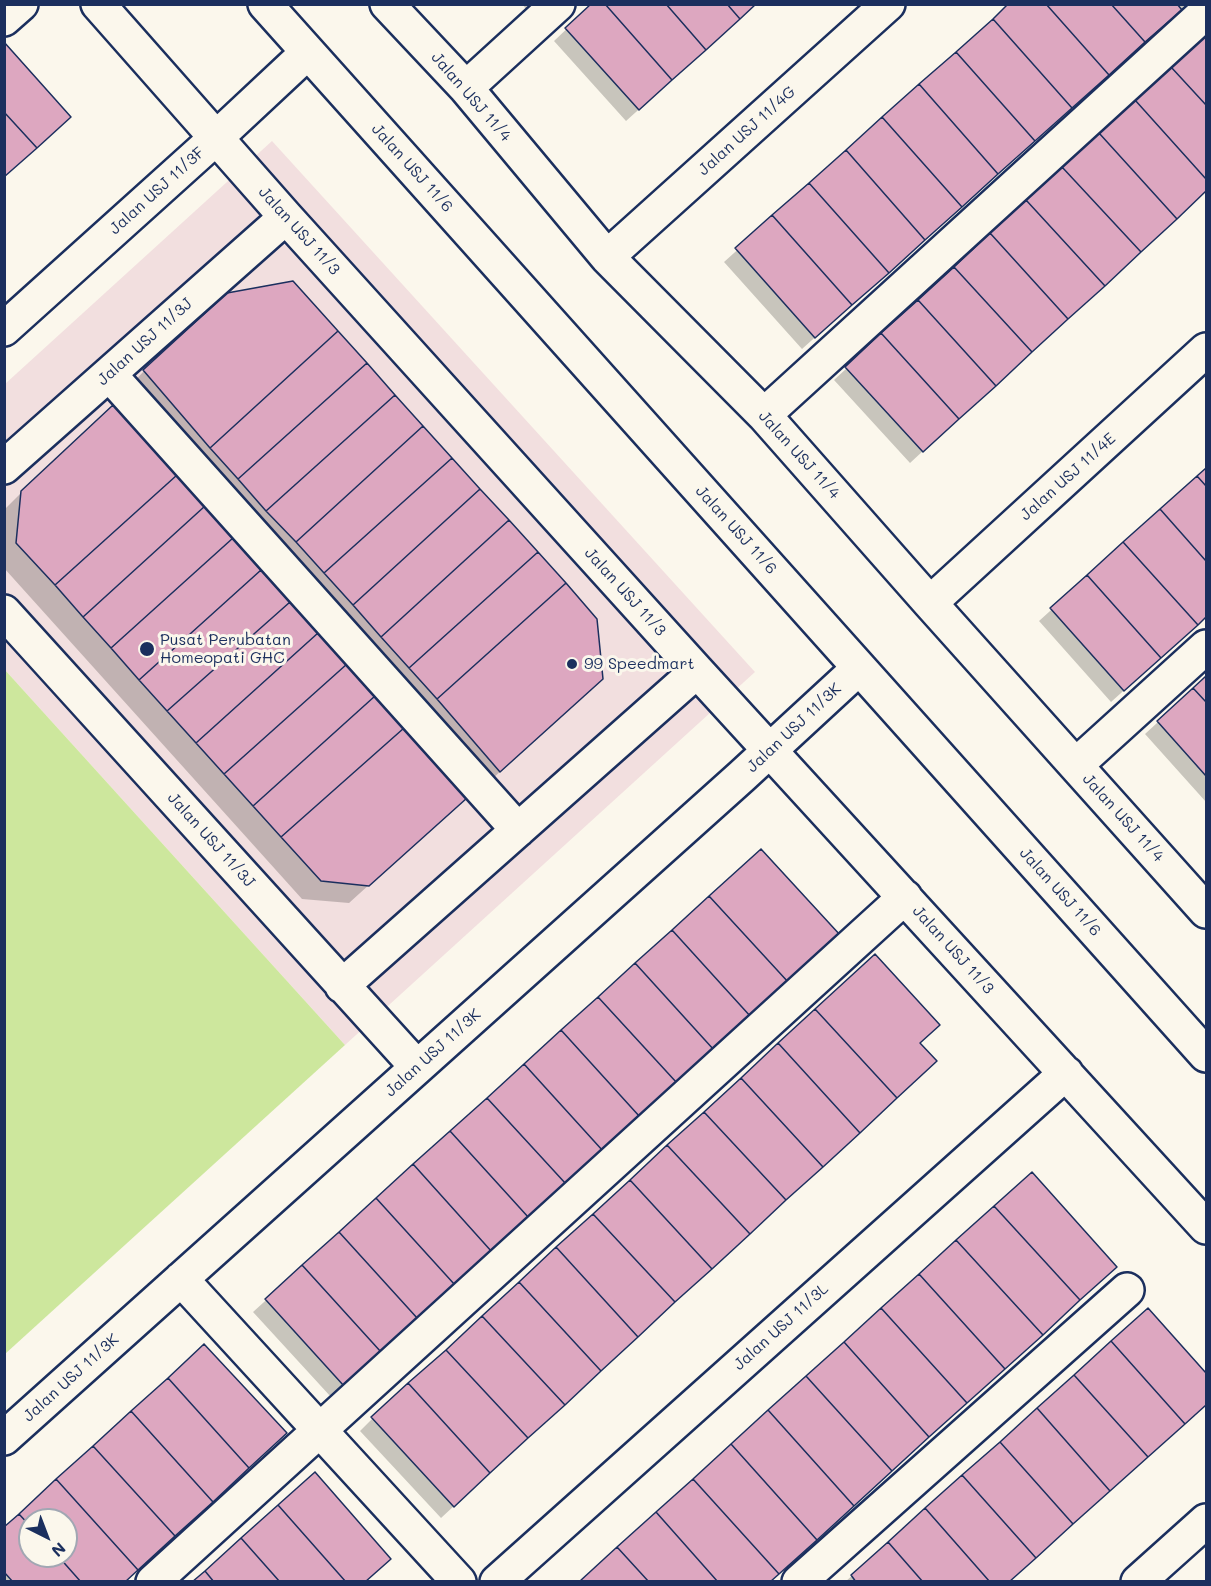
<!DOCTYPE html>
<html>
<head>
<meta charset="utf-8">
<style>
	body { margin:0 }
	#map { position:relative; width:1211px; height:1586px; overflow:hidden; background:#fbf7ec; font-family:Mali,sans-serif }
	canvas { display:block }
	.frame { position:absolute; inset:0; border:6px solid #1b2f5e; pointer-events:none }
	.north { position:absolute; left:18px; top:1508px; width:60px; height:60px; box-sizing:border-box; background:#fbf7ec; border:2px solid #a1a7b3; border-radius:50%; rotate:138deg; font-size:16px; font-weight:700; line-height:24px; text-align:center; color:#1b2f5e }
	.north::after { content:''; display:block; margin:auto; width:21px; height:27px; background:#1b2f5e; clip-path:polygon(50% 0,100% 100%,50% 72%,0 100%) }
</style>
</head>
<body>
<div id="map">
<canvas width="1211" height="1586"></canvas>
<div class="frame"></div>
<div class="north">N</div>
</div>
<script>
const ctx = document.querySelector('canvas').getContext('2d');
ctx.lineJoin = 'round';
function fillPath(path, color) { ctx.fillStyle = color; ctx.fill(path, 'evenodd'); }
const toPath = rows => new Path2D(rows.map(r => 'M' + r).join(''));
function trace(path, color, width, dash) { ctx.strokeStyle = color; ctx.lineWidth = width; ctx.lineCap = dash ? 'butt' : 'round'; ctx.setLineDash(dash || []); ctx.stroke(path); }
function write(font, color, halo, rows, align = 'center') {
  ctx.font = font + ' Mali,sans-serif'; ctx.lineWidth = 6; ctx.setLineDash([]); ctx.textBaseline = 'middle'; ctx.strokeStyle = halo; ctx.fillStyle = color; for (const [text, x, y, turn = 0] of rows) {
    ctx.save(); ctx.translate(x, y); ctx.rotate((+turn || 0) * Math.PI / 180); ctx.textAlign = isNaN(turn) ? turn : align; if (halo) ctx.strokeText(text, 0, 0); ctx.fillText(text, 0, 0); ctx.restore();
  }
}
const built = toPath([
	[272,141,755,672,345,1045,5,670,5,384]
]);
const green = toPath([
	[5,670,345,1045,5,1354,4,670]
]);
const shadow = toPath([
	[522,4,540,4,530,14],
	[593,4,756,4,626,121,554,41],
	[1011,4,1188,4,802,349,724,262],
	[1206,36,1206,190,910,463,834,380],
	[144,371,583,697,481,789,127,389],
	[1206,470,1206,617,1111,702,1039,621],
	[22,492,465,798,349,903,302,899,4,568,4,510],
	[1206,678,1206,802,1145,734],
	[761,851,827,948,331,1397,253,1312],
	[919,1044,923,1073,441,1518,360,1431,372,1419],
	[1148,1310,1206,1375,1206,1404,1009,1582,845,1582],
	[204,1346,124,1582,4,1582,4,1529],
	[30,1520,66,1520,66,1556,30,1556]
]);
const building = toPath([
	[591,4,605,4,672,80,639,110,565,28,591,4],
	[605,4,666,4,706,50,672,80,605,4],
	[666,4,727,4,740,19,706,50,666,4],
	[727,4,756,4,740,19,727,4],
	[1008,4,1046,4,1109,75,1072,108,993,19,1008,4],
	[1046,4,1111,4,1145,42,1109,75,1046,4],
	[1111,4,1177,4,1182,10,1145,42,1111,4],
	[993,19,1072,108,1035,141,956,52,993,19],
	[1206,34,1206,105,1171,67,1206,34],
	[4,42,71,117,37,148,4,112,4,42],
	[956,52,1035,141,998,174,919,84,956,52],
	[1171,67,1206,105,1206,179,1135,100,1171,67],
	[919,84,998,174,962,207,882,117,919,84],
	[1135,100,1206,179,1206,191,1177,219,1099,133,1135,100],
	[4,112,37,148,4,177,4,112],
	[882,117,962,207,925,240,846,150,882,117],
	[1099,133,1177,219,1141,252,1062,167,1099,133],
	[846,150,925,240,889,273,809,183,846,150],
	[1062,167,1141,252,1105,286,1026,200,1062,167],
	[809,183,889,273,852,305,772,215,809,183],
	[1026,200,1105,286,1068,319,990,233,1026,200],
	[772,215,852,305,815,338,735,248,772,215],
	[990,233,1068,319,1032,352,954,267,990,233],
	[954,267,1032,352,996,386,918,300,954,267],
	[293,281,338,331,210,448,143,370,227,293,293,281],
	[918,300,996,386,959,419,881,333,918,300],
	[338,331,367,363,238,479,210,448,338,331],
	[881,333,959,419,923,452,845,367,881,333],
	[367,363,395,395,266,511,238,479,367,363],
	[395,395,423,426,296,542,266,511,395,395],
	[113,405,177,475,55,585,16,543,21,491,113,405],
	[423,426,452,458,324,573,296,542,423,426],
	[452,458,480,489,353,605,324,573,452,458],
	[1206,468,1206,486,1197,476,1206,468],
	[177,475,205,506,83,617,55,585,177,475],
	[1197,476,1206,486,1206,561,1160,509,1197,476],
	[480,489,509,520,381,637,353,605,480,489],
	[205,506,233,538,111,648,83,617,205,506],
	[1160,509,1206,561,1206,617,1198,625,1123,542,1160,509],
	[509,520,538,552,409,668,381,637,509,520],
	[233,538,261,570,139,680,111,648,233,538],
	[1123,542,1198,625,1161,658,1087,575,1123,542],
	[538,552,566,583,437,699,409,668,538,552],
	[261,570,290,602,167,711,139,680,261,570],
	[1087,575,1161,658,1124,691,1050,608,1087,575],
	[566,583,597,619,603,679,500,772,437,699,566,583],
	[290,602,318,633,196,743,167,711,290,602],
	[318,633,347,664,224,774,196,743,318,633],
	[347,664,375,696,253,806,224,774,347,664],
	[1206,676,1206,702,1193,688,1206,676],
	[1193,688,1206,702,1206,776,1157,721,1193,688],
	[375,696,404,728,281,837,253,806,375,696],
	[404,728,467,798,369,886,321,881,281,837,404,728],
	[761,849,841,936,789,983,709,896,761,849],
	[709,896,789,983,751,1017,672,930,709,896],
	[672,930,751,1017,714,1050,635,963,672,930],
	[875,954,940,1025,920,1043,937,1061,897,1098,815,1009,875,954],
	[635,963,714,1050,677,1083,598,997,635,963],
	[598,997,677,1083,640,1117,561,1030,598,997],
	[815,1009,897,1098,860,1133,778,1043,815,1009],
	[561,1030,640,1117,603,1151,524,1064,561,1030],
	[778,1043,860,1133,823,1167,741,1078,778,1043],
	[524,1064,603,1151,566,1184,487,1098,524,1064],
	[741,1078,823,1167,786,1200,704,1112,741,1078],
	[487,1098,566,1184,529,1218,450,1131,487,1098],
	[704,1112,786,1200,750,1234,667,1145,704,1112],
	[450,1131,529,1218,492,1252,413,1164,450,1131],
	[667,1145,750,1234,712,1269,630,1180,667,1145],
	[413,1164,492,1252,455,1285,376,1198,413,1164],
	[1032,1172,1117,1267,1080,1300,994,1206,1032,1172],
	[630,1180,712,1269,675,1302,593,1214,630,1180],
	[376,1198,455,1285,418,1319,339,1232,376,1198],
	[994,1206,1080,1300,1043,1335,956,1240,994,1206],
	[593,1214,675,1302,638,1337,556,1247,593,1214],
	[339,1232,418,1319,381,1352,302,1265,339,1232],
	[956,1240,1043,1335,1005,1369,919,1274,956,1240],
	[556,1247,638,1337,601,1371,519,1282,556,1247],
	[302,1265,381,1352,344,1386,265,1299,302,1265],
	[919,1274,1005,1369,967,1403,881,1308,919,1274],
	[519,1282,601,1371,565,1405,482,1316,519,1282],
	[881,1308,967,1403,929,1437,844,1342,881,1308],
	[1148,1308,1206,1373,1206,1405,1185,1424,1111,1341,1148,1308],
	[482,1316,565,1405,528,1438,446,1350,482,1316],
	[1111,1341,1185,1424,1148,1457,1074,1375,1111,1341],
	[844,1342,929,1437,892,1471,806,1376,844,1342],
	[204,1344,287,1433,249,1468,168,1378,204,1344],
	[446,1350,528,1438,490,1473,408,1383,446,1350],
	[1074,1375,1148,1457,1110,1491,1037,1408,1074,1375],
	[806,1376,892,1471,854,1506,768,1410,806,1376],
	[168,1378,249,1468,213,1502,131,1411,168,1378],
	[408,1383,490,1473,454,1507,371,1417,408,1383],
	[1037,1408,1110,1491,1073,1524,1000,1442,1037,1408],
	[768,1410,854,1506,817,1540,731,1444,768,1410],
	[131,1411,213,1502,175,1536,93,1446,131,1411],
	[1000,1442,1073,1524,1036,1558,962,1475,1000,1442],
	[731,1444,817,1540,779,1574,693,1479,731,1444],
	[93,1446,175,1536,138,1570,56,1479,93,1446],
	[315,1472,391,1559,365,1582,346,1582,278,1505,315,1472],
	[962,1475,1036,1558,1009,1582,990,1582,925,1508,962,1475],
	[56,1479,138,1570,125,1582,81,1582,58,1556,66,1556,66,1520,30,1520,30,1526,19,1514,56,1479],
	[693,1479,779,1574,770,1582,718,1582,656,1512,693,1479],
	[278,1505,346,1582,280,1582,241,1538,278,1505],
	[925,1508,990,1582,923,1582,888,1542,925,1508],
	[656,1512,718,1582,649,1582,617,1547,656,1512],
	[19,1514,30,1526,30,1556,58,1556,81,1582,13,1582,4,1572,4,1527,19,1514],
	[241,1538,280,1582,214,1582,205,1571,241,1538],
	[888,1542,923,1582,856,1582,851,1575,888,1542],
	[617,1547,649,1582,580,1582,580,1581,617,1547],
	[205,1571,214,1582,192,1582,205,1571]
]);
const minor = toPath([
	[98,4,286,217,697,671,1206,1227],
	[265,4,1206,1055],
	[387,4,466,88,607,257,764,415,930,603,1206,911],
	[4,19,21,4],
	[466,88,558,4],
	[607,257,888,4],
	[4,329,216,138,308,52],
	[109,374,518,830],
	[764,415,1206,12],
	[4,467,286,217],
	[930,603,1206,350],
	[4,612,417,1067],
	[1076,765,1206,647],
	[342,986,697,671],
	[181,1279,459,1582],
	[4,1438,742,776,859,668],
	[153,1582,905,897],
	[497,1582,1066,1073],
	[799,1582,1127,1290],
	[1138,1582,1206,1521]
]);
const markers = [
	[147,649,8,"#1b2f5e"],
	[572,664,6,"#1b2f5e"]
];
const streetNames = [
	["Jalan USJ 11/4",471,97,49],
	["Jalan USJ 11/4G",747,131,-42],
	["Jalan USJ 11/6",412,168,48],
	["Jalan USJ 11/3F",157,191,-42],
	["Jalan USJ 11/3",299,231,48],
	["Jalan USJ 11/3J",145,342,-42],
	["Jalan USJ 11/4",799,455,48],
	["Jalan USJ 11/4E",1068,477,-42],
	["Jalan USJ 11/6",736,530,48],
	["Jalan USJ 11/3",625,592,48],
	["Jalan USJ 11/3K",794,728,-43],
	["Jalan USJ 11/4",1123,818,48],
	["Jalan USJ 11/3J",211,840,48],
	["Jalan USJ 11/6",1060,892,48],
	["Jalan USJ 11/3",953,950,48],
	["Jalan USJ 11/3K",433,1053,-42],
	["Jalan USJ 11/3L",781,1327,-42],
	["Jalan USJ 11/3K",71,1378,-42]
];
const poiNames = [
	["Pusat Perubatan",160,640],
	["Homeopati GHC",160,658],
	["99 Speedmart",584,664]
];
fillPath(built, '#f2dfdf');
fillPath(green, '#cde79d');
fillPath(shadow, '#0003');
fillPath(building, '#dda7c0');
trace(building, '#1b2f5e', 1.5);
trace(minor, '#1b2f5e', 38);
trace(minor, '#fbf7ec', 33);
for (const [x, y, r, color] of markers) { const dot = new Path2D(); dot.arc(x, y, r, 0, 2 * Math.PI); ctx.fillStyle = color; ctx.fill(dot); trace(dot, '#fbf7ec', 2); }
write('16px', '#1b2f5e', '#fbf7ec', streetNames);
write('16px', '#1b2f5e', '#fbf7ec', poiNames, 'left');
</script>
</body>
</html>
